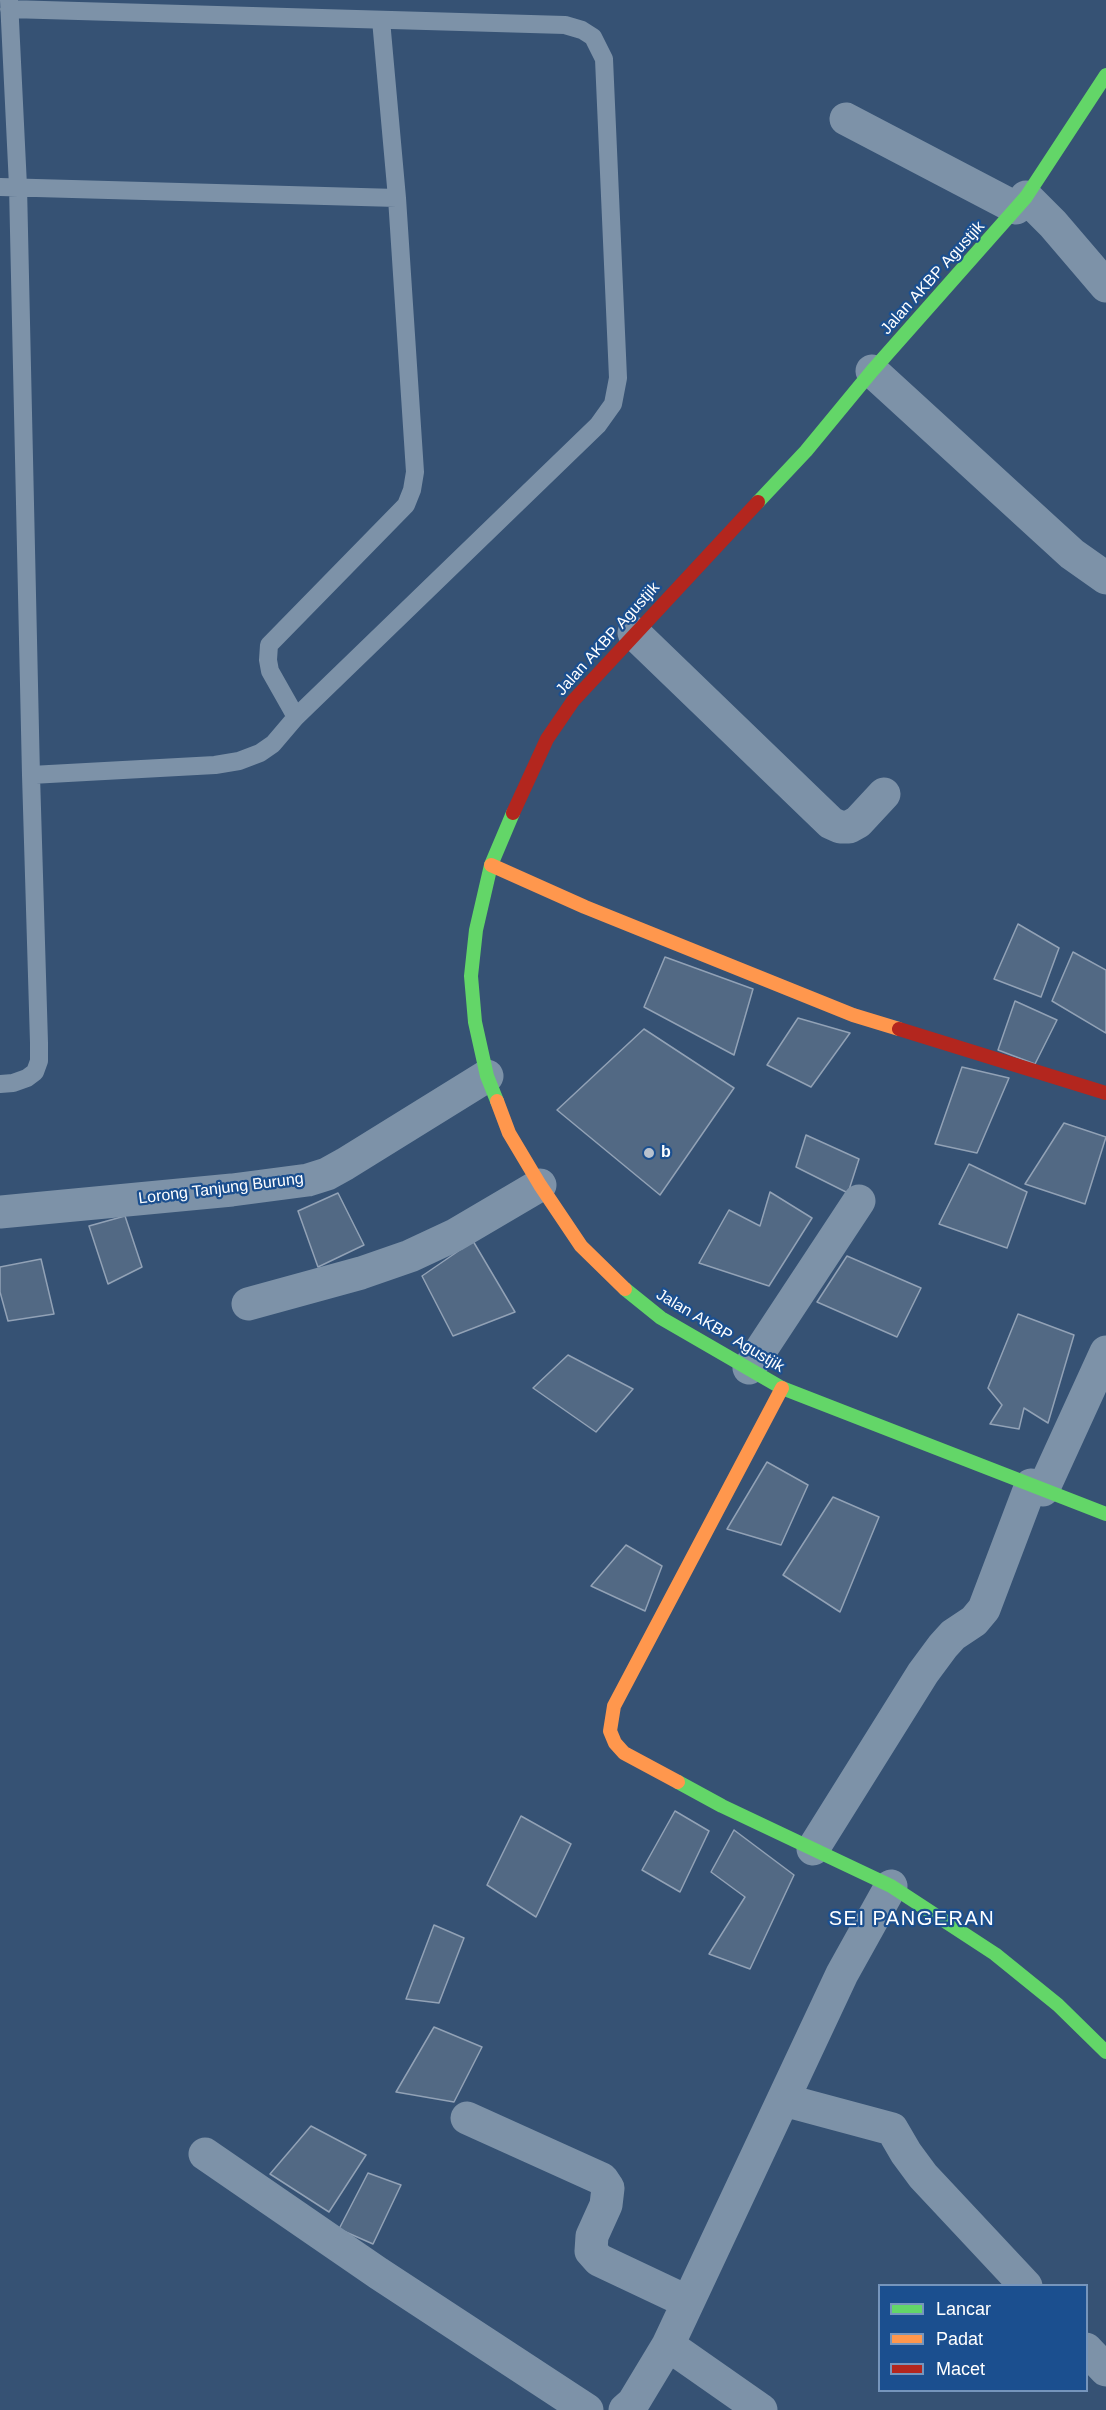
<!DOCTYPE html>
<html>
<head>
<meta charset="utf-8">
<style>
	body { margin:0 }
	#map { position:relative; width:1106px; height:2410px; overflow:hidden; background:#365274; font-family:Arial,sans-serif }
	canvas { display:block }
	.legend { position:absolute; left:878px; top:2284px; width:210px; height:108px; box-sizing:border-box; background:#1b4f8f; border:2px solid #7695bc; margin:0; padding:8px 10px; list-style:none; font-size:18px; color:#fff }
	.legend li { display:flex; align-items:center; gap:12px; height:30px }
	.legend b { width:30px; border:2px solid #7695bc }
</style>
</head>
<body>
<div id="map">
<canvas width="1106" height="2410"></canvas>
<ul class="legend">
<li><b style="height:8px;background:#63d668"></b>Lancar</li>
<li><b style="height:8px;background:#ff974d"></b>Padat</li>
<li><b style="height:8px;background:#b3261e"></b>Macet</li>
</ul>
</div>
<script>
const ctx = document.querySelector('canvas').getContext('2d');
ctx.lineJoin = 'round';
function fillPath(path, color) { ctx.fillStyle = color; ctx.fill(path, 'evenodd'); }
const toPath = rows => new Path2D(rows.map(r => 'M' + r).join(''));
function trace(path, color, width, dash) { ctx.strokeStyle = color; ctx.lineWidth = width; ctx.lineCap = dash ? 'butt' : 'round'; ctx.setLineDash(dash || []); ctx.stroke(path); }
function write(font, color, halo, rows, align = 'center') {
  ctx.font = font + ' Arial,sans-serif'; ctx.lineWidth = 4.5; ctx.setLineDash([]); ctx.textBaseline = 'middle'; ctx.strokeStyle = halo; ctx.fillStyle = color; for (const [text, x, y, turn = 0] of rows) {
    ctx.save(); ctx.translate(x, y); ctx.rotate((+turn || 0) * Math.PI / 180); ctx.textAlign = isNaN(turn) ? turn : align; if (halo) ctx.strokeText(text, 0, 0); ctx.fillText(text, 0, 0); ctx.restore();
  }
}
const building = toPath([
	[1018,924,1059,948,1041,997,994,979,1018,924],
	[1073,952,1106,970,1106,1033,1052,1001,1073,952],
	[665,957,753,989,734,1055,644,1007,665,957],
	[1015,1001,1057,1020,1035,1064,998,1050,1015,1001],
	[798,1018,850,1033,811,1087,767,1065,798,1018],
	[644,1029,734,1088,660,1195,557,1110,644,1029],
	[962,1067,1009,1078,977,1153,935,1144,962,1067],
	[1064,1123,1106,1137,1085,1204,1025,1184,1064,1123],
	[806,1135,859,1159,848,1193,796,1167,806,1135],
	[969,1164,1027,1192,1007,1248,939,1224,969,1164],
	[770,1192,812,1218,769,1286,699,1263,729,1210,760,1226,770,1192],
	[338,1193,364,1245,318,1267,298,1211,338,1193],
	[125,1216,142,1267,108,1284,89,1226,125,1216],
	[473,1241,515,1312,453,1336,422,1276,473,1241],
	[847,1256,921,1288,897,1337,817,1302,847,1256],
	[41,1259,54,1314,8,1321,0,1292,0,1267,41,1259],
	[1018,1314,1074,1335,1048,1423,1024,1408,1019,1429,990,1424,1002,1405,988,1388,1018,1314],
	[568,1355,633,1389,596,1432,533,1388,568,1355],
	[767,1462,808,1485,781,1545,727,1529,767,1462],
	[833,1497,879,1517,840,1612,783,1575,833,1497],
	[626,1545,662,1566,645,1611,591,1586,626,1545],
	[675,1811,709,1831,680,1892,642,1870,675,1811],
	[521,1816,571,1844,536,1917,487,1885,521,1816],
	[734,1830,794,1875,750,1969,709,1954,745,1897,711,1872,734,1830],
	[434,1925,464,1938,439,2003,406,1999,434,1925],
	[434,2027,482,2047,454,2102,396,2092,434,2027],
	[311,2126,366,2155,329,2212,270,2174,311,2126],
	[368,2173,401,2185,373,2244,339,2229,368,2173]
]);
const lane = toPath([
	[9,9,565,25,582,30,593,37,604,59,618,378,613,404,598,425,296,717,273,744,260,753,239,761,215,765,31,775],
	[0,187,397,198],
	[296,717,270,671,268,660,269,645,406,505,412,490,415,472,397,198,381,20],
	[0,1084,13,1083,27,1078,35,1072,39,1061,39,1043,31,775,18,186,9,0]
]);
const street = toPath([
	[846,119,1016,208],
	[1026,197,1053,224,1106,286],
	[872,371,1072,554,1106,578],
	[634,633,831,823,840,827,849,827,858,822,884,794],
	[0,1212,232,1190,308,1180,327,1174,345,1164,487,1076],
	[248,1304,361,1273,410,1256,455,1235,540,1185],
	[749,1368,859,1201],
	[1043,1490,1106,1352],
	[813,1849,923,1673,943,1646,953,1635,974,1621,984,1609,1031,1485],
	[784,2100,892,2129,906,2153,923,2176,1026,2286],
	[467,2118,602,2179,608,2188,606,2205,592,2236,591,2251,599,2260,688,2302],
	[205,2154,378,2273,587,2410],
	[668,2345,761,2410],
	[1086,2349,1106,2370],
	[625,2410,633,2403,668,2345,842,1974,891,1886]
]);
const fast = toPath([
	[758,502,806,451,872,371,1026,197,1106,75],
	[497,1101,487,1076,475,1022,471,976,476,930,491,865,513,813],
	[625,1289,661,1318,782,1388,1106,1514],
	[678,1782,722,1806,891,1886,995,1954,1058,2005,1106,2052]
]);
const slow = toPath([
	[491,865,585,907,853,1015,899,1029],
	[497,1101,509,1133,540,1185,581,1246,625,1289],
	[678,1782,624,1753,615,1743,610,1731,614,1706,782,1388]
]);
const jam = toPath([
	[513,813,547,739,573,701,758,502],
	[899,1029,1106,1093]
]);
const markers = [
	[649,1153,6,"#b9c2ce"]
];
const streetNames = [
	["Jalan AKBP Agustjik",933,278,-48],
	["Jalan AKBP Agustjik",608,639,-48],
	["Lorong Tanjung Burung",221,1189,-7],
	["Jalan AKBP Agustjik",720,1331,31]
];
const poiNames = [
	["b",661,1153]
];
const quarterNames = [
	["SEI PANGERAN",912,1919]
];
fillPath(building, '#526984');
trace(building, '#92a2b6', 1.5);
trace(lane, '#7d92a8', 18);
trace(street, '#7d92a8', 33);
trace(fast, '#63d668', 14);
trace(slow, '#ff974d', 14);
trace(jam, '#b3261e', 14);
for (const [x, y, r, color] of markers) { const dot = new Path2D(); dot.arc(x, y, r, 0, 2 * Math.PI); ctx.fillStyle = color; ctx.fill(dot); trace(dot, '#1b4f8f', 2); }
write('16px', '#fff', '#1b4f8f', streetNames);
write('bold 16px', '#fff', '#1b4f8f', poiNames, 'left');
ctx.letterSpacing = '1.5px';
write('20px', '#fff', '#1b4f8f', quarterNames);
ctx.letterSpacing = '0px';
</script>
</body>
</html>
